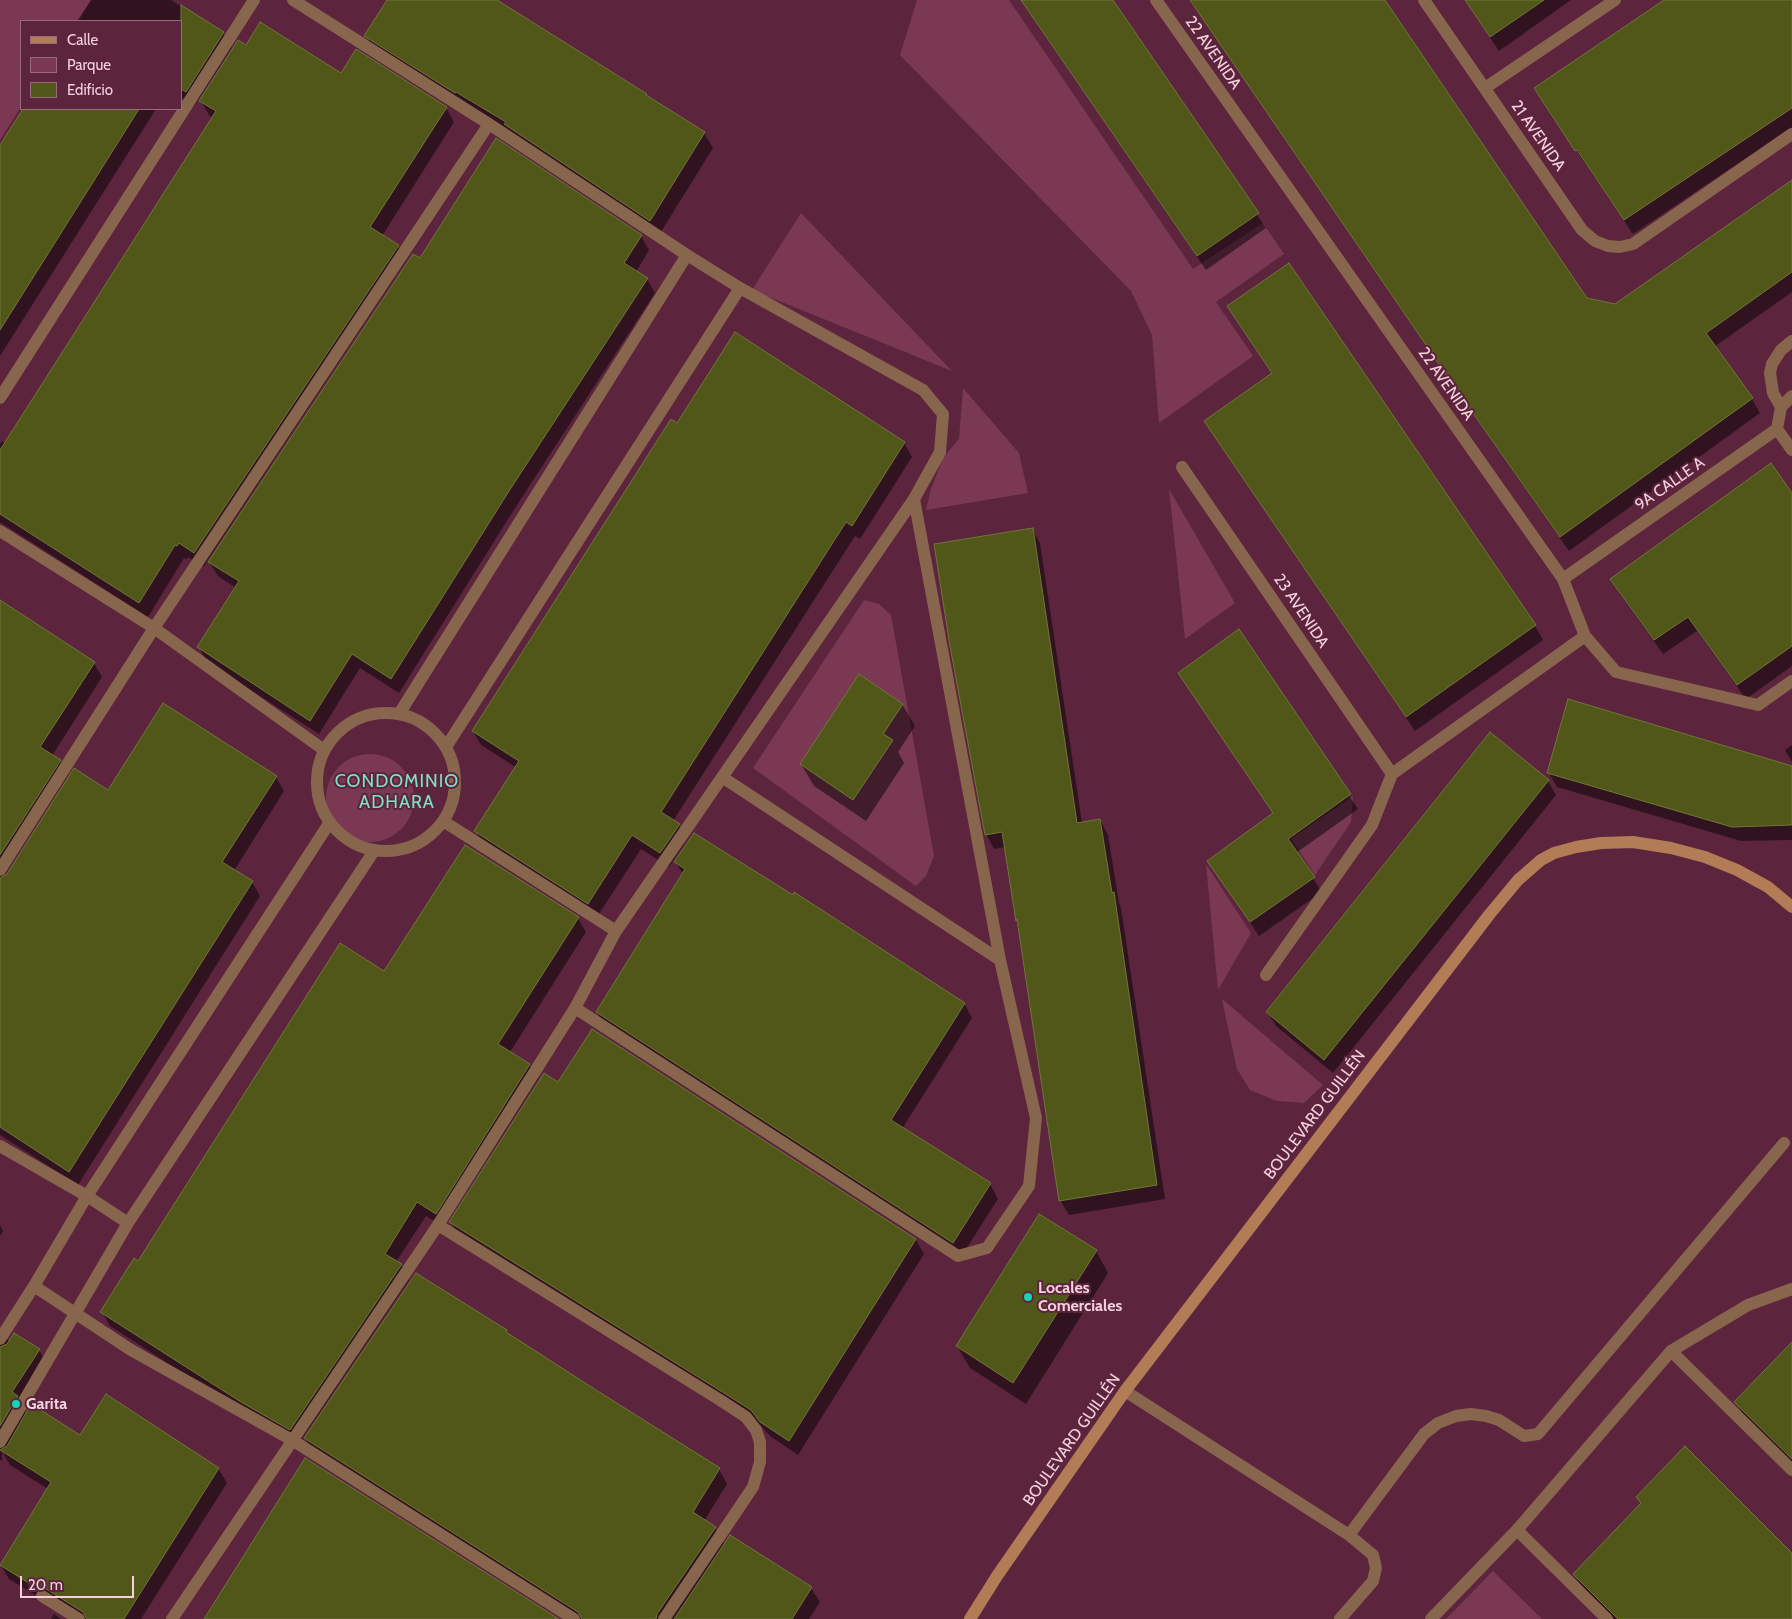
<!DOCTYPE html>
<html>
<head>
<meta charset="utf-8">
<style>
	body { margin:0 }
	#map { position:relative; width:1792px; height:1619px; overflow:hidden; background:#5c253d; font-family:Cabin,sans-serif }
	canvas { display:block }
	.legend { position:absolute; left:20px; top:20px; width:162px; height:90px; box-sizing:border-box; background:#5c253d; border:1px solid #996a7d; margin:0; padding:6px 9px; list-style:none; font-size:15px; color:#f5d1dd }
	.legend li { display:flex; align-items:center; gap:10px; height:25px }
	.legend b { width:25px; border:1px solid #996a7d }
	.scale { position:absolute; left:20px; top:1576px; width:114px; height:22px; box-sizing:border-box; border:2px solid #f5d1dd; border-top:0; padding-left:6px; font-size:15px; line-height:18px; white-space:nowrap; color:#f5d1dd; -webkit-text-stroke:4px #5c253d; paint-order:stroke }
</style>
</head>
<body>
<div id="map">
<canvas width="1792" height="1619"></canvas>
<ul class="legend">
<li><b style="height:6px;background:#b27c57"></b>Calle</li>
<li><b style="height:14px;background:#7a3853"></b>Parque</li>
<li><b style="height:14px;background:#505718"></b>Edificio</li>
</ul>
<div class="scale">20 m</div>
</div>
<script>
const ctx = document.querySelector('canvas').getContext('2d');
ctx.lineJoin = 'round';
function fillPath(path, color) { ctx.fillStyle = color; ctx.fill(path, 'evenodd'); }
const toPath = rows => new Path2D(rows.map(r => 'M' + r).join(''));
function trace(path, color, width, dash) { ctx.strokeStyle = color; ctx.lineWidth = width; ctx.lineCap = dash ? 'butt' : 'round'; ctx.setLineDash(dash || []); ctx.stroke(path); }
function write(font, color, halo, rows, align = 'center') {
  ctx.font = font + ' Cabin,sans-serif'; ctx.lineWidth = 4; ctx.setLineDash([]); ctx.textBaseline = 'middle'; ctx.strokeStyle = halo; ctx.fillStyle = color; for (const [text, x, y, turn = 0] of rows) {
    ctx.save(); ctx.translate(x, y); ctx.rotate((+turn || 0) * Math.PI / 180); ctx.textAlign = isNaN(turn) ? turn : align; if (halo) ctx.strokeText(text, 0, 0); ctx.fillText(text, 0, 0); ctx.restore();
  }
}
const green = toPath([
	[0,0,91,0,77,21,21,21,21,107,0,140],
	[917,0,1009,0,1193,269,1263,223,1284,254,1216,302,1253,356,1159,423,1152,335,1131,291,900,55],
	[801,213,952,371,752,290],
	[963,388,1019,453,1028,493,926,510,931,489,943,458,959,439],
	[1169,489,1235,603,1185,639],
	[864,600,879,604,891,615,934,856,926,876,916,886,753,768],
	'326 798a44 44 0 1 1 88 0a44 44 0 1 1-88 0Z',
	[1353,796,1351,822,1315,875,1291,839],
	[1206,864,1251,933,1218,990],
	[1222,1000,1222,999,1323,1085,1304,1103,1277,1101,1250,1090,1237,1069],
	[1493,1571,1542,1619,1446,1619]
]);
const shadow = toPath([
	[91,0,171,0,223,33,232,47,194,106,181,97,181,21,78,21],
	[388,0,496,0,646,95,648,98,704,133,713,148,659,235,374,50,366,36],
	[1021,0,1111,0,1266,228,1206,270],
	[1190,0,1384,0,1586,299,1615,305,1792,181,1792,292,1714,347,1752,399,1760,413,1569,551,1475,417],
	[1465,0,1571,0,1499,51],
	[1666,0,1792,0,1792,127,1633,234,1544,103],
	[246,47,446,108,454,122,382,236,398,246,406,260,203,567,188,557,186,560,184,558,148,617,0,522,0,444,2,441,5,444,213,118,209,115,201,101],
	[24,109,156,109,0,356,0,146],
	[641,236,649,250,636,272,647,279,655,293,517,505,399,693,360,668,319,734,207,662,199,647,236,588,218,576,209,562],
	[1228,307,1535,626,1543,640,1415,731,1205,422,1273,374],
	[677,425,904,443,912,457,860,539,855,536,673,821,679,825,687,839,669,867,641,849,597,917,484,846,476,831,517,768,481,745,473,731],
	[1792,495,1792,666,1746,699,1697,631,1663,654,1620,594,1612,580],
	[1032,529,1040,543,1082,823,1100,820,1108,835,1119,903,1121,908,1165,1199,1069,1215,1060,1200,1020,926,1017,921,1005,847,994,849,986,834],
	[0,602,94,663,102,677,52,756,60,761,68,775,2,878,108,792,276,777,284,791,234,871,252,882,260,896,78,1185,0,1135],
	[1239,631,1358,809,1296,853,1322,892,1259,936,1209,861,1274,815,1179,673],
	[902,704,915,726,898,752,904,763,866,821,814,786,801,764],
	[1792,745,1792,762,1785,750],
	[1792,767,1792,840,1741,841,1557,787,1548,772],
	[1548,781,1556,795,1333,1073,1276,1026,1267,1012],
	[675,862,964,1003,972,1018,902,1129,990,1184,998,1199,961,1257,605,1026,597,1012,683,874],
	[578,918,586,932,510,1052,529,1065,538,1079,444,1227,426,1216,396,1262,401,1265,409,1280,299,1443,250,1416,110,1326,102,1312,138,1263,385,973],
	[559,1084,916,1240,924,1254,798,1455,770,1436,760,1425,734,1408,459,1237,451,1222],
	[0,1225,3,1231,0,1236],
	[1096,1251,1108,1273,1026,1404,970,1368,957,1346],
	[0,1327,9,1342,39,1350,48,1366,23,1407,27,1414,80,1437,218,1468,227,1483,141,1619,81,1619,48,1603,9,1579,0,1564,48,1489,10,1465,2,1451,2,1461,0,1460],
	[506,1331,508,1335,719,1469,727,1484,704,1521,715,1528,725,1545,811,1588,820,1602,809,1619,576,1619,314,1453,305,1438],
	[1792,1366,1792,1463,1744,1416,1736,1402],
	[1638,1497,1792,1555,1792,1619,1614,1619,1583,1588,1574,1574,1641,1504],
	[54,1614,61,1619,51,1619]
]);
const building = toPath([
	[387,0,497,0,647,94,646,95,705,132,650,221,504,124,506,122,456,92,455,93,364,36,387,0],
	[1021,0,1113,0,1259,213,1197,256,1021,0],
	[1190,0,1385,0,1587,298,1615,304,1792,180,1792,272,1706,333,1753,398,1560,537,1465,402,1190,0],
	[1465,0,1544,0,1490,37,1465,0],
	[1664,0,1792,0,1792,108,1624,220,1577,150,1575,151,1534,88,1664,0],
	[181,5,224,32,186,92,181,89,181,5],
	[260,22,341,73,356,49,447,107,370,227,399,245,194,553,179,543,177,546,175,545,139,603,0,514,0,450,216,111,199,101,238,40,246,45,260,22],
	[23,109,139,109,0,330,0,145,23,109],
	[496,138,642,235,624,263,648,278,509,491,391,679,352,654,310,721,197,647,239,581,208,562,413,254,420,258,496,138],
	[1289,263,1536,625,1406,717,1204,421,1272,373,1227,306,1289,263],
	[735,332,905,442,852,526,846,522,661,812,680,824,660,853,632,835,588,904,474,831,519,761,472,731,671,419,677,423,735,332],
	[1771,463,1792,493,1792,646,1737,685,1688,617,1654,640,1610,579,1771,463],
	[1033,528,1077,823,1100,819,1112,893,1114,892,1157,1185,1059,1201,1017,919,1016,921,1002,832,985,835,950,646,934,544,1033,528],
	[0,600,95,662,40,747,61,760,0,855,0,600],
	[1239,629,1351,794,1288,839,1315,877,1250,922,1207,861,1273,813,1178,673,1239,629],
	[859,674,903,704,883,734,893,740,853,800,800,764,859,674],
	[1568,699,1792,766,1792,825,1732,827,1547,773,1568,699],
	[163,703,277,776,222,862,253,881,69,1172,0,1127,0,878,7,874,74,768,108,790,163,703],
	[1490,732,1549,780,1324,1060,1266,1012,1490,732],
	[694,833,793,895,794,892,965,1003,891,1120,991,1183,953,1243,596,1012,685,869,674,862,694,833],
	[465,845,579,917,498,1044,530,1064,436,1214,417,1202,385,1254,402,1264,290,1430,241,1402,100,1312,134,1258,138,1261,340,943,384,971,465,845],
	[592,1029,916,1239,789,1441,760,1422,751,1410,724,1393,449,1222,544,1073,558,1082,592,1029],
	[1039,1214,1097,1250,1013,1383,956,1346,1039,1214],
	[416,1273,507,1330,506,1332,596,1390,720,1468,693,1512,716,1527,657,1614,656,1619,582,1619,578,1612,304,1438,416,1273],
	[14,1333,40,1349,12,1392,18,1396,0,1426,0,1347,7,1344,14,1333],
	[1792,1342,1792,1459,1734,1402,1792,1342],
	[106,1394,219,1468,124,1619,87,1619,83,1612,46,1589,38,1589,0,1565,51,1482,0,1450,7,1446,31,1404,80,1435,106,1394],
	[1685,1446,1792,1553,1792,1619,1618,1619,1573,1574,1641,1503,1636,1497,1685,1446],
	[305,1458,559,1619,204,1619,305,1458],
	[730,1535,812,1587,792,1619,674,1619,730,1535]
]);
const minor = toPath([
	[1156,0,1563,579,1585,636,1616,672,1758,705,1792,681],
	[1424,0,1582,230,1595,241,1608,246,1620,247,1633,244,1792,134],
	[1485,88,1615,0],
	[0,398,254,0],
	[1781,407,1773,393,1770,373,1772,364,1781,350,1792,341],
	[1777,429,1792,450],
	[1182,467,1392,774],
	[0,531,154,628,324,750],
	[1563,579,1777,429,1781,407,1792,396],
	'317 782a69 69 0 1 1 138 0a69 69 0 1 1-138 0Z',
	[399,714,687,255],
	[446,747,740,288],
	[722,777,1000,960],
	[443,821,616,931],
	[0,870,154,628,489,124],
	[1266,975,1372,825,1392,774,1585,636],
	[575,1008,958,1256,987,1248,1029,1186,1036,1118,1000,960,914,499],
	[0,1146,87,1196,128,1223],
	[438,1225,720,1400,746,1417,756,1430,760,1442,760,1462,753,1487,664,1619],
	[34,1286,131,1350,292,1440,574,1619],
	[0,1339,34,1286,87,1196,330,822],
	[1671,1351,1792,1470],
	[1125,1391,1349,1535,1424,1434,1438,1423,1456,1416,1471,1414,1486,1416,1499,1420,1524,1436,1538,1434,1784,1143],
	[0,1442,128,1223,374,851],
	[1517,1530,1607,1619],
	[42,1596,79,1619],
	[172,1619,438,1225,575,1008,616,931,914,499,940,452,943,414,923,390,740,288,687,255,489,124,293,0],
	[1340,1619,1373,1581,1376,1568,1373,1555,1349,1535],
	[1431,1619,1517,1530,1671,1351,1748,1305,1792,1289]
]);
const secondary = toPath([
	[970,1619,997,1576,1125,1391,1489,915,1518,880,1541,860,1554,853,1576,847,1601,843,1633,842,1671,848,1705,857,1737,870,1768,887,1792,907]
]);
const markers = [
	[1028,1297,5,"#13d5b4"],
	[16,1404,5,"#13d5b4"]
];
const streetNames = [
	["22 AVENIDA",1213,53,55],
	["21 AVENIDA",1538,136,55],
	["22 AVENIDA",1446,384,55],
	["9A CALLE A",1670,484,-35],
	["23 AVENIDA",1301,611,56],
	["BOULEVARD GUILLÉN",1315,1115,-53],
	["BOULEVARD GUILLÉN",1072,1440,-55]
];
const poiNames = [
	["Locales",1038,1288],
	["Comerciales",1038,1306],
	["Garita",26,1404]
];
const neighbourhoodNames = [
	["CONDOMINIO",397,782],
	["ADHARA",397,803]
];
fillPath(green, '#7a3853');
fillPath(shadow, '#0007');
fillPath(building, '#505718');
trace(building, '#6f773a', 1);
trace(minor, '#88664e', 12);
trace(secondary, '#b27c57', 12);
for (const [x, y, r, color] of markers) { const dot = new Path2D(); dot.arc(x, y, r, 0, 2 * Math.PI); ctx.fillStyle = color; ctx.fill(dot); trace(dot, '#5c253d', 2); }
write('16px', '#f5d1dd', '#5c253d', streetNames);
write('bold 16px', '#f5d1dd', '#5c253d', poiNames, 'left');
ctx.letterSpacing = '1px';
write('18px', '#7ee0c8', '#5c253d', neighbourhoodNames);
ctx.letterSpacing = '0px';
</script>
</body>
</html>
